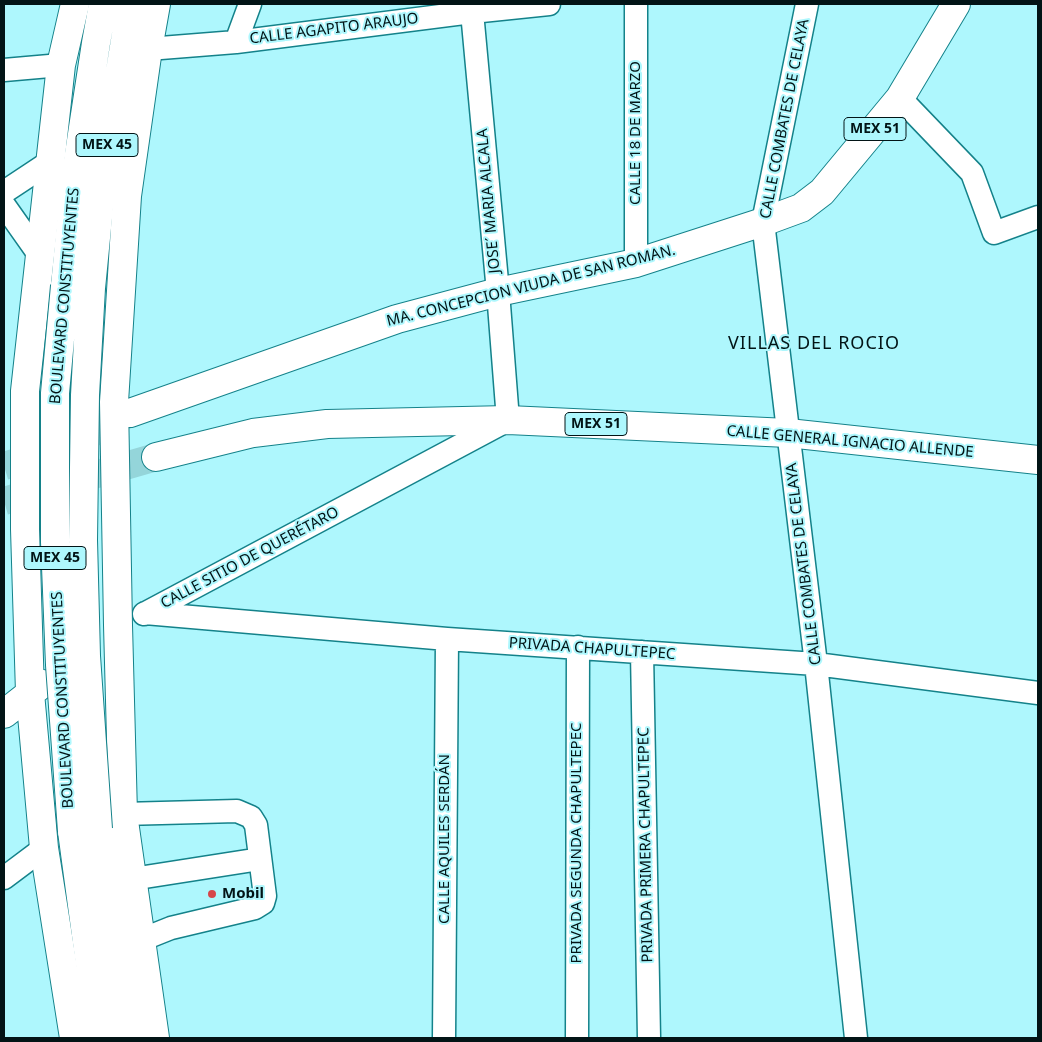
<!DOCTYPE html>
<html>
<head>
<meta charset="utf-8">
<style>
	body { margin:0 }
	#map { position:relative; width:1042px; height:1042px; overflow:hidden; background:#aef7fd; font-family:"Noto Sans",sans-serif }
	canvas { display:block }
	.frame { position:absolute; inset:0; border:5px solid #021416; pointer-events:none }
</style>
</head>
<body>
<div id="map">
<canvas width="1042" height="1042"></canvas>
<div class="frame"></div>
</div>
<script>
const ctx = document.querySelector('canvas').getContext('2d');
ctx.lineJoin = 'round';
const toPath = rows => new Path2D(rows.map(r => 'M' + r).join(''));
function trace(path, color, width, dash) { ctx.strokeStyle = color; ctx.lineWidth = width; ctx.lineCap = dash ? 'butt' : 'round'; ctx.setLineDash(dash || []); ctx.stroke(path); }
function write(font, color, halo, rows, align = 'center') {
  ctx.font = font + ' "Noto Sans",sans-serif'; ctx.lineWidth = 4; ctx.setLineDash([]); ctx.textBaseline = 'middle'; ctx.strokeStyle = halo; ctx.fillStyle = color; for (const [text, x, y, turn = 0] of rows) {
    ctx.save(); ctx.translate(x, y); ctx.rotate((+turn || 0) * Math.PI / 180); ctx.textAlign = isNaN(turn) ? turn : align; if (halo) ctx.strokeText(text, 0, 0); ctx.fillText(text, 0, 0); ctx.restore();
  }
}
const majorTunnel = toPath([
	[4,466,66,447,130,413],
	[4,501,156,457]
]);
const minor = toPath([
	[807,4,763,222,816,664,856,1038],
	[236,42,250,4],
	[148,49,236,42,472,12,549,4],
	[4,70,61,65],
	[900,98,972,173,994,233,1038,217],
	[4,192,51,161],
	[4,205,40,256],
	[636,263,636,4],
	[145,613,447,639,816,664,1038,693],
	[144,614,508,420,498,292,472,12],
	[642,652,649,1038],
	[123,814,237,811,251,817,256,825,265,896,263,903,255,908,171,928,141,940],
	[4,878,44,848],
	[132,879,260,859],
	[444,1038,447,639],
	[577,1038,578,647]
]);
const major = toPath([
	[130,413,397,319,498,292,636,263,763,222,801,208,822,192,900,98,956,4],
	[156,457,253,433,327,424,508,420,788,433,1038,460],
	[4,714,42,684],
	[74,1038,44,848,30,693,25,529,25,391,61,65,75,4],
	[155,1038,123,814,118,625,114,402,127,196,148,49,156,4]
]);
const highway = toPath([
	[65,286,75,180,96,43,103,4],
	[91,288,101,187,131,4],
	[98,829,128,1038],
	[72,831,100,1038]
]);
const highwayBridge = toPath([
	[65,286,55,393,55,542,60,665,72,831],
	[91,288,85,395,83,540,86,656,98,829]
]);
const markers = [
	[212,894,5,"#d6464a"]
];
const shields = [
	[875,129,62],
	[107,145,62],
	[596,424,62],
	[55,558,62]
];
const shieldNames = [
	["MEX 51",875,129],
	["MEX 45",107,145],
	["MEX 51",596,424],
	["MEX 45",55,558]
];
const streetNames = [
	["CALLE AGAPITO ARAUJO",334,29,-7],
	["CALLE COMBATES DE CELAYA",785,119,-79],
	["CALLE 18 DE MARZO",636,133,-90],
	["JOSE´ MARIA ALCALA",489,201,-95],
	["MA. CONCEPCION VIUDA DE SAN ROMAN.",531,286,-14],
	["BOULEVARD CONSTITUYENTES",65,296,-85],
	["CALLE GENERAL IGNACIO ALLENDE",850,442,5],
	["CALLE SITIO DE QUERÉTARO",250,558,-28],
	["CALLE COMBATES DE CELAYA",804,564,-97],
	["PRIVADA CHAPULTEPEC",592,649,4],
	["BOULEVARD CONSTITUYENTES",63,700,-93],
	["CALLE AQUILES SERDÁN",445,839,-90],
	["PRIVADA SEGUNDA CHAPULTEPEC",577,843,-90],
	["PRIVADA PRIMERA CHAPULTEPEC",646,845,-91]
];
const poiNames = [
	["Mobil",222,894]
];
const quarterNames = [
	["VILLAS DEL ROCIO",814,344]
];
trace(majorTunnel, '#94d5da', 28, [28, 14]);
trace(minor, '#14828a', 25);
trace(major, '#14828a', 30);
trace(highway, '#14828a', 30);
trace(minor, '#fff', 22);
trace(major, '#fff', 28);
trace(highway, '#fff', 28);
trace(highwayBridge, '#14828a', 30, []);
trace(highwayBridge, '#fff', 28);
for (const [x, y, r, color] of markers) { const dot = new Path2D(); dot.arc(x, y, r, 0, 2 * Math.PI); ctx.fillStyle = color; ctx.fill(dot); trace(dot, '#aef7fd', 2); }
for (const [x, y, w] of shields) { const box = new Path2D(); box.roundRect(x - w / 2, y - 11.5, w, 23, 4); ctx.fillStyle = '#aef7fd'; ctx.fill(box); trace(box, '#021416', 1); }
write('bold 14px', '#021416', null, shieldNames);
write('15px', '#021416', '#aef7fd', streetNames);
write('bold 15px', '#021416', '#aef7fd', poiNames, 'left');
ctx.letterSpacing = '1px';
write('18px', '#021416', '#aef7fd', quarterNames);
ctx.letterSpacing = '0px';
</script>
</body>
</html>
